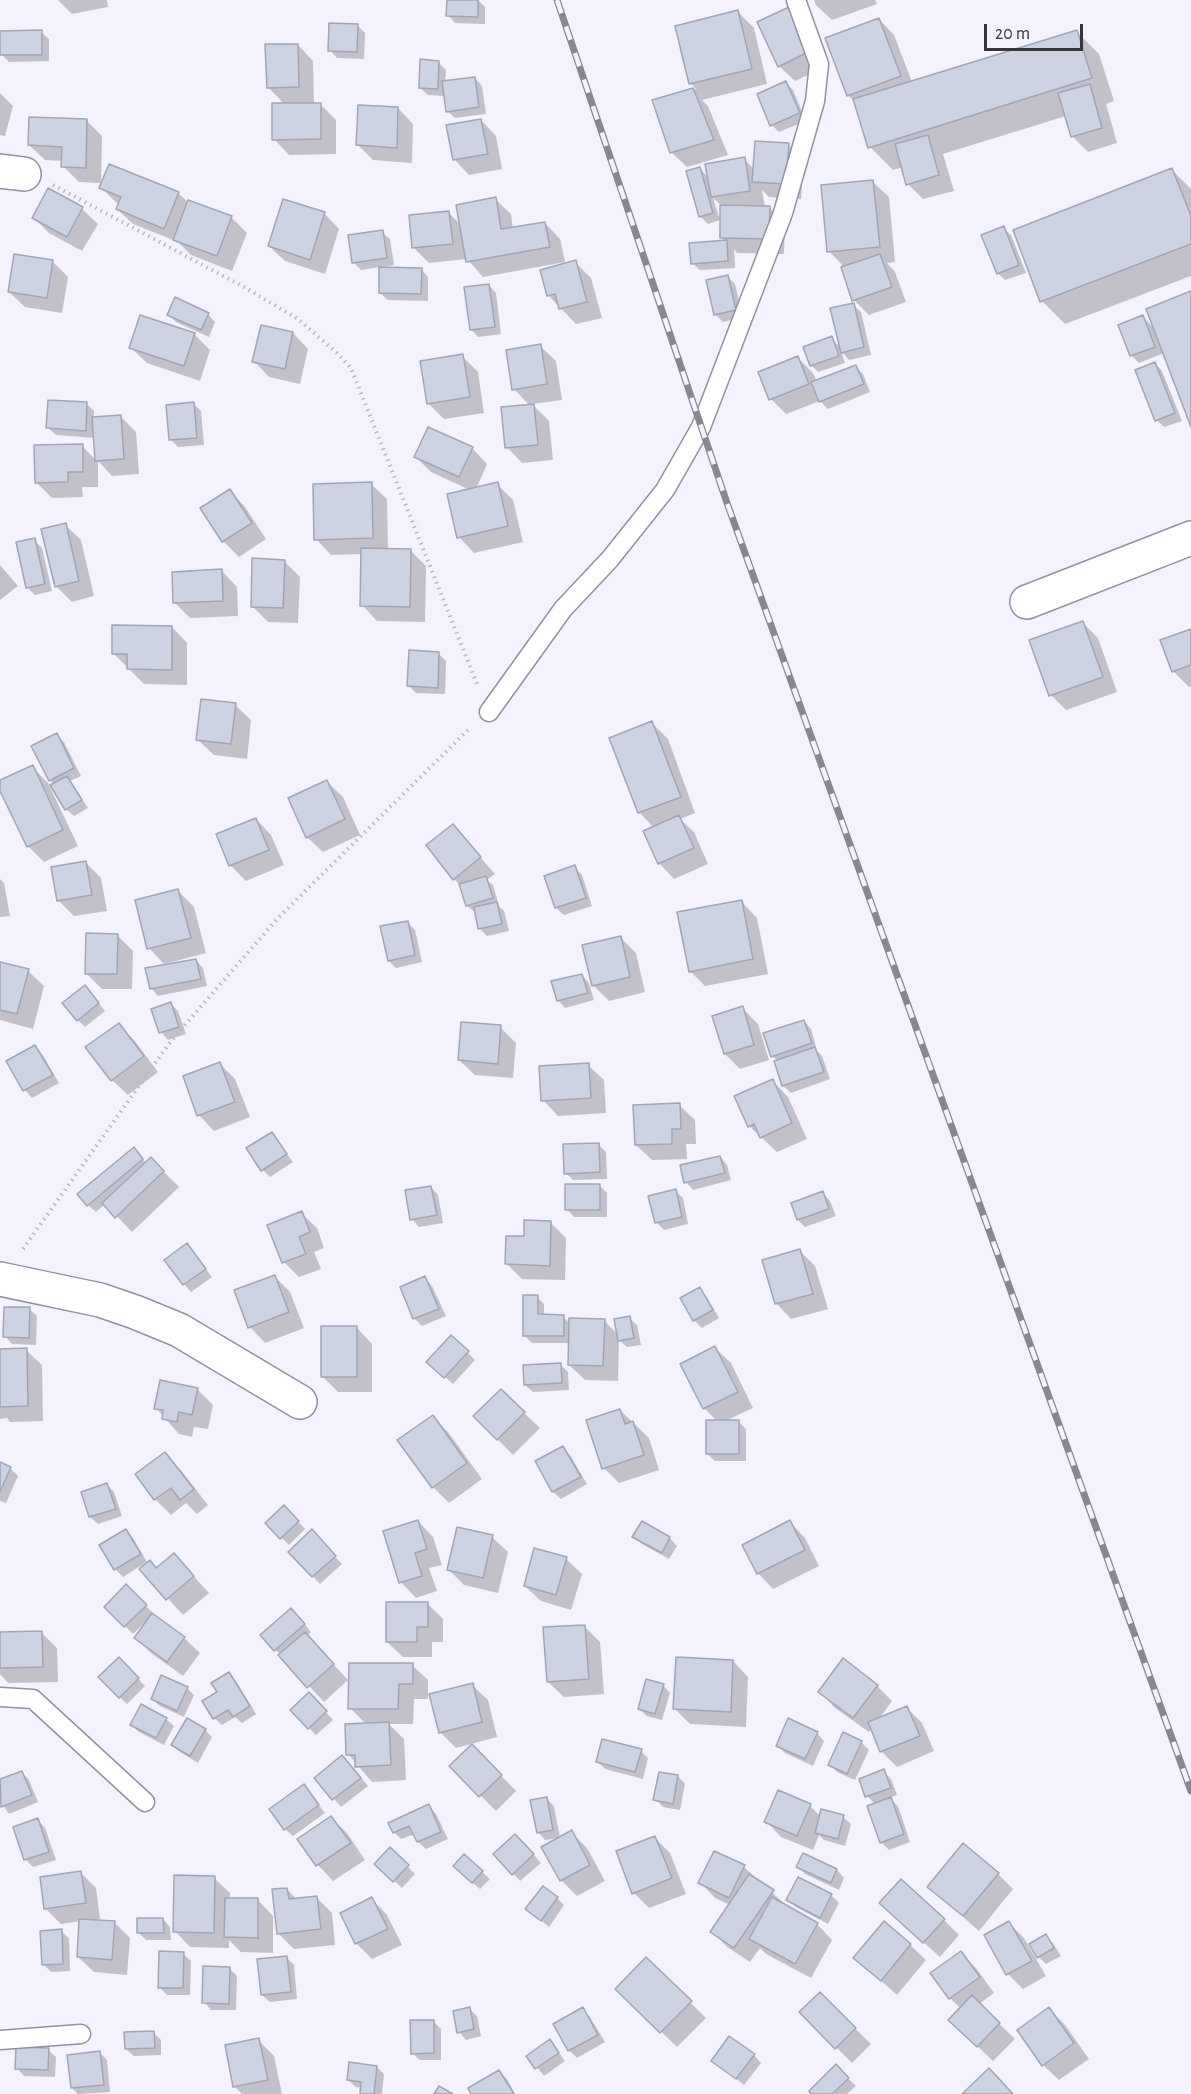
<!DOCTYPE html>
<html>
<head>
<meta charset="utf-8">
<style>
	body { margin:0 }
	#map { position:relative; width:1191px; height:2094px; overflow:hidden; background:#f3f2fd; font-family:"Alegreya Sans",sans-serif }
	canvas { display:block }
	.scale { position:absolute; left:984px; top:24px; width:99px; height:27px; box-sizing:border-box; border:3px solid #36353c; border-top:0; padding-left:8px; font-size:18px; line-height:21px; white-space:nowrap; color:#36353c; -webkit-text-stroke:4px #f3f2fd; paint-order:stroke }
</style>
</head>
<body>
<div id="map">
<canvas width="1191" height="2094"></canvas>
<div class="scale">20 m</div>
</div>
<script>
const ctx = document.querySelector('canvas').getContext('2d');
ctx.lineJoin = 'round';
function fillPath(path, color) { ctx.fillStyle = color; ctx.fill(path, 'evenodd'); }
const toPath = rows => new Path2D(rows.map(r => 'M' + r).join(''));
function trace(path, color, width, dash) { ctx.strokeStyle = color; ctx.lineWidth = width; ctx.lineCap = dash ? 'butt' : 'round'; ctx.setLineDash(dash || []); ctx.stroke(path); }
const shadow = toPath([
	[58,0,107,0,108,7,72,14],
	[448,0,478,0,485,7,485,24,455,23,448,15],
	[814,0,875,0,877,4,832,20,816,5],
	[738,12,754,28,767,84,702,100,708,106,728,155,687,167,671,152,654,101,696,89,690,83],
	[879,19,894,35,912,82,1076,31,1099,54,1114,101,1106,104,1117,143,1088,152,1072,136,1066,116,943,154,954,191,923,199,908,184,903,167,893,170,870,147,856,103,849,96,827,39],
	[804,25,825,67,795,81,779,66],
	[358,26,365,33,364,59,337,58,330,50],
	[41,32,49,39,49,61,9,62,1,54],
	[298,45,313,61,314,105,321,105,336,120,336,154,289,155,274,139,285,105,268,87],
	[438,62,446,70,445,82,475,78,482,86,486,114,455,118,447,111,445,96,428,95,420,88],
	[786,83,793,90,806,121,779,132,772,125],
	[0,93,13,106,5,136,0,135],
	[398,108,413,124,412,163,373,160,358,145],
	[481,120,496,136,502,169,469,175,454,159],
	[87,121,102,136,101,183,79,182,63,166,63,161,45,160,29,145],
	[788,145,804,160,801,199,769,197,762,190,765,207,769,207,785,223,784,254,737,253,734,249,735,268,700,270,692,263,726,242,721,237,722,206,713,198,720,220,708,224,701,217,700,169,709,178,744,159,754,169],
	[1172,170,1191,189,1191,276,1065,324,1042,301,1015,231],
	[873,182,889,197,895,262,887,263,895,272,906,302,869,315,854,300,845,268,829,251],
	[101,188,178,193,189,203,231,217,247,233,232,271,191,255,178,242,133,224,117,209,119,205],
	[49,190,82,209,98,224,82,251,49,233,34,218],
	[495,199,511,214,513,229,545,223,560,239,565,262,483,277,467,259,429,263,414,248,448,212,461,225],
	[324,213,339,229,325,274,285,261,269,246],
	[1003,228,1011,235,1026,273,1005,280,998,273],
	[382,232,390,239,394,265,381,267,381,269,421,269,428,277,428,301,388,300,380,293,380,267,361,270,353,262],
	[52,261,68,277,62,313,25,307,9,292],
	[575,262,591,278,602,318,576,324,548,295],
	[728,277,735,284,743,317,723,322,715,314],
	[489,285,496,293,501,334,478,337,471,329],
	[1191,293,1191,423,1164,353,1139,363,1131,355,1143,317,1155,329],
	[853,305,861,312,871,355,849,360,841,351,845,363,818,372,811,365,831,338,841,348],
	[168,314,208,314,215,322,209,337,176,322],
	[141,317,195,335,210,350,200,381,147,363,131,348],
	[293,333,308,349,300,384,269,377,254,361],
	[540,346,556,361,562,400,532,404,549,421,553,460,522,463,507,447,530,406,514,389],
	[462,356,478,372,484,413,444,419,428,403],
	[798,358,813,373,817,382,856,367,863,374,870,392,828,409,820,401,786,414,771,399],
	[1155,363,1162,371,1182,421,1164,427,1157,420],
	[193,403,201,411,204,445,178,447,170,439],
	[87,404,94,411,94,418,121,417,136,432,139,474,112,476,98,461,98,487,82,487,83,497,52,498,36,482,82,446,96,460,95,438,56,435,48,428],
	[472,448,487,464,476,489,497,484,513,500,523,542,474,553,459,537,470,490,431,472,416,457],
	[371,484,387,499,388,550,410,550,426,566,425,622,377,621,362,605,363,554,331,555,316,539],
	[230,491,245,507,266,539,239,557,223,541,202,509],
	[65,525,81,540,94,596,72,602,56,586],
	[34,540,42,548,52,591,35,595,28,588,18,543],
	[284,561,300,577,298,623,268,622,252,606],
	[0,565,18,586,0,600],
	[222,571,237,587,238,616,190,618,175,603],
	[1082,622,1098,638,1117,692,1066,710,1051,695],
	[172,627,187,643,187,685,144,684,113,653],
	[1191,631,1191,686,1189,687,1173,671],
	[438,653,446,661,445,694,416,693,409,686],
	[235,705,251,720,247,759,214,755,198,740],
	[652,723,668,739,695,813,680,819,694,832,708,864,674,879,659,863,654,828,639,812],
	[57,735,64,742,81,776,70,781,88,808,74,816,66,809,54,784,50,780],
	[32,767,48,783,78,846,44,862,28,846,0,787,0,782],
	[327,782,343,797,360,835,323,852,307,837],
	[256,819,271,835,284,865,246,881,230,865],
	[453,826,495,874,487,880,493,885,499,906,504,911,509,931,487,936,479,928,476,913,467,906,461,886,454,879],
	[86,863,101,878,107,911,74,916,59,901],
	[574,867,582,875,592,906,564,915,556,908,546,877],
	[0,879,4,883,10,916,0,917],
	[178,891,194,907,206,953,164,964,149,948],
	[742,902,757,918,768,974,705,986,690,971],
	[408,923,415,930,422,962,396,968,389,961],
	[117,935,133,951,132,989,102,989,86,973],
	[621,938,636,953,645,992,609,1001,593,985],
	[196,960,203,968,207,986,158,996,151,988],
	[0,963,28,971,44,986,33,1029,0,1020],
	[582,975,589,983,594,1000,565,1008,558,1000],
	[92,995,105,1011,85,1027,78,1020],
	[171,1004,178,1011,186,1034,168,1040,161,1032],
	[742,1008,758,1024,769,1060,740,1069,725,1054],
	[804,1021,811,1029,817,1051,822,1056,830,1079,791,1093,783,1086,775,1062,778,1061,772,1056],
	[118,1025,134,1040,158,1072,128,1095,112,1080],
	[500,1027,516,1043,513,1078,475,1075,459,1060],
	[35,1046,42,1054,59,1083,32,1098,25,1090,8,1061],
	[220,1064,235,1079,250,1117,214,1131,199,1115],
	[588,1065,604,1080,606,1113,558,1116,543,1100],
	[773,1081,788,1097,807,1139,777,1152,749,1126],
	[679,1105,695,1120,696,1144,686,1144,687,1159,652,1160,636,1145],
	[271,1134,293,1162,270,1177,263,1170],
	[598,1144,606,1152,607,1179,573,1180,566,1173],
	[141,1157,146,1163,151,1159,179,1187,132,1232,105,1204,96,1212,88,1205],
	[720,1157,727,1165,731,1180,693,1190,686,1182],
	[600,1186,607,1193,607,1217,574,1217,567,1209],
	[431,1187,438,1195,443,1223,419,1227,412,1219],
	[675,1191,683,1198,688,1224,664,1230,656,1222],
	[823,1193,830,1201,836,1216,805,1227,798,1220],
	[301,1213,317,1228,324,1248,314,1252,321,1269,299,1277,284,1262],
	[550,1222,566,1238,565,1280,522,1279,507,1264,525,1238],
	[187,1245,212,1277,191,1292,184,1284],
	[800,1251,815,1266,828,1309,791,1319,776,1303],
	[274,1276,290,1292,304,1328,265,1343,250,1327],
	[425,1278,432,1286,446,1316,422,1326,415,1319,402,1288],
	[700,1289,707,1297,719,1318,702,1328,694,1320],
	[537,1297,544,1304,544,1316,563,1317,571,1324,604,1320,618,1335,629,1318,637,1325,641,1345,627,1347,619,1340,618,1381,585,1380,569,1365,570,1343,532,1343,524,1335],
	[29,1309,37,1316,36,1345,12,1344,5,1336],
	[357,1328,372,1344,372,1392,338,1392,322,1376],
	[452,1337,475,1360,453,1384,436,1369],
	[715,1348,731,1363,753,1408,725,1421,738,1421,746,1429,746,1461,715,1461,707,1454,717,1421,704,1408],
	[26,1350,42,1365,43,1421,10,1422,7,1418,0,1419,0,1351],
	[561,1365,568,1372,569,1390,533,1392,525,1385],
	[197,1389,213,1405,208,1429,194,1427,192,1437,179,1434,156,1408],
	[501,1391,540,1428,513,1455,475,1416],
	[620,1410,649,1438,659,1470,619,1483,604,1468],
	[433,1417,448,1432,482,1479,449,1503,433,1487],
	[563,1448,570,1455,587,1484,561,1499,553,1492,537,1462],
	[165,1454,180,1469,208,1505,197,1514,186,1503,171,1515,155,1499,137,1475],
	[0,1464,10,1468,18,1476,6,1503,0,1501],
	[107,1485,114,1492,122,1516,98,1524,90,1517,82,1493],
	[284,1507,305,1529,289,1545,267,1523],
	[418,1521,433,1537,442,1565,429,1568,437,1591,416,1598,401,1582],
	[790,1522,805,1538,819,1566,773,1589,758,1573],
	[642,1523,670,1538,677,1546,669,1559,642,1544,634,1537],
	[126,1531,133,1538,147,1562,123,1577,115,1569,101,1545],
	[312,1532,342,1564,320,1584,290,1552],
	[492,1537,508,1552,498,1593,464,1585,449,1570],
	[174,1555,209,1593,183,1615,141,1569,157,1570],
	[566,1559,582,1574,571,1610,541,1601,525,1586],
	[126,1587,153,1613,152,1615,184,1638,200,1653,183,1676,151,1653,136,1638,147,1622,146,1621,133,1634,106,1607],
	[427,1603,443,1619,443,1642,432,1642,432,1657,403,1657,387,1642],
	[299,1617,311,1632,307,1636,348,1680,324,1702,262,1635],
	[584,1626,600,1642,604,1694,564,1697,548,1682],
	[42,1633,57,1648,58,1682,8,1683,0,1674,0,1634],
	[119,1659,145,1686,127,1704,100,1678],
	[733,1661,748,1677,746,1727,690,1724,674,1708],
	[412,1665,428,1680,428,1699,414,1699,413,1724,389,1724,404,1739,406,1780,372,1782,348,1754,366,1724,350,1708],
	[229,1674,236,1681,256,1714,242,1723,235,1717,222,1725,214,1718,219,1693],
	[472,1685,488,1700,497,1737,456,1748,440,1732],
	[663,1685,670,1693,662,1720,647,1716,639,1709],
	[877,1686,892,1701,879,1719,907,1708,922,1723,934,1751,897,1767,881,1751,872,1728,869,1732,835,1708,820,1692],
	[187,1688,194,1695,184,1717,160,1706,152,1699],
	[309,1694,333,1720,316,1735,309,1728],
	[166,1719,174,1726,164,1745,139,1732,132,1725],
	[205,1730,212,1737,198,1763,180,1752,173,1745],
	[817,1733,824,1741,813,1766,785,1753,777,1745],
	[861,1742,869,1750,855,1780,837,1772,830,1764],
	[472,1746,516,1791,496,1811,451,1766],
	[641,1751,648,1758,643,1779,605,1769,597,1761],
	[350,1764,368,1786,341,1807,316,1778],
	[883,1771,891,1779,897,1795,889,1798,898,1806,910,1842,889,1850,881,1842,875,1804,867,1796],
	[21,1772,29,1780,38,1802,9,1814,0,1801,0,1781],
	[678,1776,685,1784,680,1810,663,1807,655,1799],
	[304,1786,325,1813,293,1836,285,1829],
	[546,1798,554,1806,560,1838,545,1840,538,1832],
	[429,1806,436,1814,448,1839,426,1849,418,1842,415,1834,401,1839,394,1832],
	[810,1806,821,1817,843,1817,851,1824,845,1846,824,1840,819,1835,813,1850,781,1837,766,1821],
	[331,1818,347,1833,365,1860,333,1881,318,1865,300,1839],
	[38,1820,45,1828,56,1860,33,1867,26,1860,15,1828],
	[571,1832,587,1848,605,1881,577,1896,561,1880],
	[655,1838,670,1853,686,1894,649,1908,634,1893],
	[523,1843,541,1863,520,1881,513,1873],
	[390,1849,415,1874,402,1888,376,1864],
	[804,1855,837,1870,844,1878,839,1890,805,1874,798,1867],
	[464,1856,490,1879,480,1889,462,1874],
	[744,1867,788,1907,817,1924,832,1940,811,1978,766,1954,760,1948,750,1962,727,1947,712,1931,730,1905,715,1898,700,1882],
	[80,1872,96,1888,100,1919,94,1921,114,1922,130,1938,127,1975,94,1972,78,1957,81,1921,61,1924,46,1909],
	[998,1874,1013,1889,979,1931,929,1887],
	[214,1878,230,1893,230,1899,258,1900,273,1916,273,1953,241,1952,229,1940,229,1948,190,1947,175,1931],
	[799,1879,831,1895,839,1903,828,1924,796,1907,788,1900],
	[287,1889,297,1900,316,1897,332,1913,335,1945,294,1949,279,1934],
	[557,1898,564,1905,549,1927,527,1909],
	[372,1899,387,1915,402,1945,372,1959,356,1943],
	[163,1919,170,1927,171,1940,146,1940,138,1932],
	[897,1919,944,1920,959,1935,940,1957],
	[1009,1923,1024,1938,1046,1976,1023,1989,1008,1974],
	[61,1931,69,1938,70,1971,51,1972,43,1964],
	[1046,1936,1053,1943,1061,1956,1046,1964,1039,1957],
	[910,1945,926,1960,897,1995,855,1958],
	[960,1953,976,1968,994,1993,979,2004,1015,2039,993,2061,950,2020,961,2009,950,1998],
	[183,1954,191,1961,190,1995,167,1995,159,1987],
	[286,1957,294,1965,297,1999,270,2002,262,1995],
	[646,1959,706,2018,677,2047,617,1989],
	[230,1969,237,1976,236,2010,211,2010,204,2002],
	[820,1994,871,2044,852,2063,801,2012],
	[469,2009,477,2016,481,2036,466,2040,459,2032],
	[583,2009,590,2017,605,2042,577,2058,569,2050,555,2025],
	[1049,2009,1065,2025,1089,2059,1059,2080,1043,2065],
	[433,2021,441,2029,441,2060,420,2060,412,2053],
	[153,2032,161,2040,161,2055,134,2056,126,2049],
	[258,2040,274,2056,282,2094,242,2094,234,2086],
	[550,2041,565,2061,544,2076,528,2056],
	[48,2050,56,2057,55,2077,24,2076,17,2068],
	[99,2052,107,2060,110,2092,78,2094,72,2088],
	[754,2055,761,2063,744,2085,713,2060],
	[377,2067,384,2074,382,2094,361,2094,362,2088,356,2087,348,2080],
	[836,2067,856,2086,847,2094,814,2094],
	[499,2072,507,2079,515,2094,473,2094]
]);
const building = toPath([
	[447,0,478,0,478,17,446,16,447,0],
	[789,7,810,51,778,67,757,22,789,7],
	[738,10,752,69,689,84,675,26,738,10],
	[879,18,901,76,847,96,825,38,879,18],
	[329,23,358,24,357,52,328,51,329,23],
	[42,30,42,55,0,55,0,31,42,30],
	[1077,30,1092,78,868,148,853,99,1077,30],
	[265,44,298,44,299,87,267,88,265,44],
	[420,59,439,61,438,89,419,88,420,59],
	[475,77,479,107,446,112,442,81,475,77],
	[786,81,800,113,770,126,757,94,786,81],
	[1090,84,1102,128,1071,137,1058,93,1090,84],
	[693,88,714,140,670,153,652,100,693,88],
	[272,103,321,103,321,139,272,140,272,103],
	[358,105,398,107,397,148,356,145,358,105],
	[29,117,87,119,86,168,61,167,62,147,28,145,29,117],
	[481,119,488,154,453,160,446,125,481,119],
	[928,135,939,175,906,185,895,144,928,135],
	[755,141,789,143,786,184,752,182,755,141],
	[745,157,750,191,711,197,705,164,745,157],
	[109,164,179,192,164,229,116,209,121,197,99,188,109,164],
	[700,167,713,213,699,217,686,171,700,167],
	[1172,168,1191,216,1191,244,1040,302,1013,230,1172,168],
	[873,180,880,247,827,252,821,185,873,180],
	[48,188,83,207,67,237,32,218,48,188],
	[496,197,501,229,545,222,550,247,466,262,456,205,496,197],
	[283,199,325,212,310,260,268,246,283,199],
	[188,200,232,216,217,256,173,240,188,200],
	[720,205,770,206,769,239,720,238,720,205],
	[449,211,453,244,412,248,409,215,449,211],
	[1004,226,1019,265,997,274,981,235,1004,226],
	[383,230,387,258,352,263,348,235,383,230],
	[727,240,728,261,691,264,689,243,727,240],
	[14,254,53,260,47,298,8,292,14,254],
	[880,254,892,287,852,301,841,267,880,254],
	[576,260,587,302,559,309,555,294,547,296,540,270,576,260],
	[379,267,422,268,421,294,379,293,379,267],
	[728,275,736,310,714,315,706,280,728,275],
	[489,284,495,327,470,330,464,287,489,284],
	[1191,291,1191,427,1146,309,1191,291],
	[175,297,209,313,201,330,167,315,175,297],
	[854,303,864,347,841,353,830,308,854,303],
	[140,315,195,333,184,366,129,348,140,315],
	[1143,315,1155,347,1130,356,1118,325,1143,315],
	[261,325,293,332,285,369,252,362,261,325],
	[832,336,839,356,810,366,803,347,832,336],
	[541,344,547,384,512,390,506,350,541,344],
	[463,354,470,397,427,404,420,361,463,354],
	[798,356,809,384,769,400,758,372,798,356],
	[1155,362,1175,413,1155,421,1135,370,1155,362],
	[856,365,864,384,819,402,811,382,856,365],
	[48,400,87,402,86,431,46,428,48,400],
	[194,402,197,438,169,440,166,405,194,402],
	[534,404,538,445,505,448,501,407,534,404],
	[121,415,124,459,95,461,92,417,121,415],
	[428,427,473,447,459,477,414,457,428,427],
	[83,444,83,472,68,472,68,482,35,483,34,445,83,444],
	[372,482,373,538,314,540,313,484,372,482],
	[498,482,508,526,457,538,447,494,498,482],
	[230,489,252,523,222,542,200,508,230,489],
	[66,523,79,581,55,587,41,529,66,523],
	[35,538,45,584,26,588,16,542,35,538],
	[361,548,411,549,410,607,360,606,361,548],
	[252,558,285,560,283,608,251,607,252,558],
	[222,569,223,601,173,603,172,572,222,569],
	[1083,621,1103,677,1049,696,1029,640,1083,621],
	[112,625,172,626,172,670,127,669,127,654,112,654,112,625],
	[1191,629,1191,665,1172,672,1160,640,1191,629],
	[409,650,439,652,438,688,407,686,409,650],
	[201,699,236,703,231,744,196,740,201,699],
	[652,721,681,797,638,813,609,738,652,721],
	[57,733,74,768,49,781,31,746,57,733],
	[33,765,63,830,27,847,0,791,0,780,33,765],
	[67,776,82,800,65,810,50,785,67,776],
	[327,780,345,819,306,838,288,798,327,780],
	[679,815,694,848,658,864,643,831,679,815],
	[256,818,269,850,229,866,216,834,256,818],
	[453,824,481,857,453,880,426,845,453,824],
	[86,861,92,895,57,901,51,867,86,861],
	[575,865,586,898,555,908,544,876,575,865],
	[486,876,493,898,466,906,459,884,486,876],
	[178,889,191,938,147,949,135,900,178,889],
	[742,900,753,959,689,972,677,912,742,900],
	[497,902,502,924,478,929,474,907,497,902],
	[408,921,415,955,388,961,380,926,408,921],
	[86,933,118,934,117,974,85,974,86,933],
	[621,936,630,977,592,986,582,945,621,936],
	[196,959,201,979,150,989,145,968,196,959],
	[0,962,29,969,17,1014,0,1010,0,962],
	[582,974,588,993,557,1001,551,981,582,974],
	[85,985,99,1003,77,1021,62,1003,85,985],
	[171,1002,179,1027,159,1033,151,1009,171,1002],
	[743,1006,754,1045,724,1054,712,1016,743,1006],
	[804,1020,812,1043,771,1057,763,1033,804,1020],
	[461,1022,501,1025,498,1064,458,1060,461,1022],
	[119,1023,144,1056,111,1081,85,1047,119,1023],
	[35,1045,53,1075,23,1091,6,1061,35,1045],
	[815,1047,824,1072,782,1086,774,1061,815,1047],
	[220,1062,235,1102,197,1116,183,1076,220,1062],
	[589,1063,591,1098,541,1101,539,1066,589,1063],
	[773,1079,792,1123,760,1138,754,1124,748,1127,734,1096,773,1079],
	[680,1103,681,1129,672,1129,672,1144,635,1145,633,1105,680,1103],
	[272,1132,287,1154,261,1171,246,1148,272,1132],
	[599,1143,600,1172,564,1174,563,1144,599,1143],
	[134,1147,143,1159,87,1206,77,1194,134,1147],
	[720,1156,725,1173,684,1183,680,1165,720,1156],
	[151,1157,164,1171,115,1218,102,1203,151,1157],
	[565,1184,600,1184,600,1210,565,1210,565,1184],
	[431,1186,437,1215,410,1220,405,1190,431,1186],
	[676,1189,682,1217,655,1223,648,1196,676,1189],
	[823,1191,829,1209,797,1220,791,1203,823,1191],
	[302,1211,310,1232,299,1237,306,1254,282,1263,267,1225,302,1211],
	[524,1220,551,1221,550,1266,505,1264,506,1236,524,1236,524,1220],
	[187,1243,206,1269,183,1285,164,1260,187,1243],
	[800,1249,813,1294,775,1304,762,1260,800,1249],
	[275,1275,289,1312,248,1328,234,1290,275,1275],
	[425,1276,439,1309,413,1319,400,1287,425,1276],
	[700,1287,713,1310,693,1321,680,1298,700,1287],
	[523,1295,538,1295,538,1314,564,1315,564,1336,523,1336,523,1295],
	[4,1307,30,1307,29,1338,3,1337,4,1307],
	[630,1316,634,1338,618,1341,614,1319,630,1316],
	[569,1318,605,1319,603,1366,568,1365,569,1318],
	[321,1326,357,1326,357,1377,321,1377,321,1326],
	[451,1335,469,1351,444,1378,426,1362,451,1335],
	[715,1346,738,1392,703,1409,680,1364,715,1346],
	[27,1348,28,1406,0,1407,0,1349,27,1348],
	[561,1363,562,1383,524,1385,523,1365,561,1363],
	[160,1380,198,1388,192,1415,179,1412,177,1422,162,1419,163,1410,154,1409,160,1380],
	[501,1389,525,1412,497,1440,473,1416,501,1389],
	[620,1409,625,1424,633,1421,644,1455,602,1469,586,1420,620,1409],
	[433,1415,467,1463,432,1488,397,1440,433,1415],
	[706,1420,739,1420,739,1454,706,1454,706,1420],
	[563,1446,581,1477,552,1492,535,1461,563,1446],
	[165,1452,194,1489,180,1500,171,1488,154,1500,135,1474,165,1452],
	[0,1462,11,1467,0,1492,0,1462],
	[107,1483,116,1509,89,1517,81,1492,107,1483],
	[284,1505,299,1521,280,1539,265,1523,284,1505],
	[418,1520,427,1549,415,1553,422,1576,399,1583,383,1531,418,1520],
	[790,1520,805,1550,757,1574,742,1545,790,1520],
	[642,1521,670,1537,662,1553,632,1537,642,1521],
	[457,1527,493,1535,483,1578,447,1570,457,1527],
	[126,1529,141,1554,114,1570,99,1545,126,1529],
	[312,1529,336,1556,312,1577,288,1552,312,1529],
	[534,1548,567,1557,556,1595,524,1586,534,1548],
	[174,1553,194,1576,166,1600,139,1569,150,1560,156,1568,174,1553],
	[126,1584,147,1605,124,1627,104,1607,126,1584],
	[386,1602,428,1602,428,1627,417,1627,417,1642,386,1642,386,1602],
	[291,1608,305,1624,274,1651,260,1635,291,1608],
	[152,1613,185,1637,167,1662,134,1638,152,1613],
	[585,1625,589,1679,547,1682,543,1627,585,1625],
	[42,1631,43,1667,0,1668,0,1632,42,1631],
	[305,1632,334,1664,307,1688,278,1655,305,1632],
	[119,1657,139,1678,119,1698,98,1677,119,1657],
	[676,1657,733,1660,731,1712,673,1709,676,1657],
	[843,1658,878,1685,853,1718,818,1692,843,1658],
	[349,1663,413,1663,413,1684,399,1684,398,1709,348,1709,349,1663],
	[229,1672,250,1706,233,1717,228,1710,213,1719,202,1701,217,1692,211,1683,229,1672],
	[161,1675,188,1687,177,1711,151,1699,161,1675],
	[646,1679,664,1684,655,1714,638,1709,646,1679],
	[473,1683,482,1722,439,1733,429,1694,473,1683],
	[309,1692,327,1711,308,1729,290,1710,309,1692],
	[141,1704,167,1718,156,1738,130,1725,141,1704],
	[907,1706,920,1736,880,1752,868,1722,907,1706],
	[187,1718,206,1729,190,1756,171,1745,187,1718],
	[788,1718,818,1732,805,1759,776,1746,788,1718],
	[389,1722,391,1765,355,1767,355,1755,346,1755,345,1724,389,1722],
	[843,1732,862,1741,847,1774,828,1765,843,1732],
	[602,1739,642,1749,635,1772,596,1762,602,1739],
	[472,1744,502,1775,479,1797,449,1766,472,1744],
	[342,1755,361,1778,332,1800,314,1778,342,1755],
	[884,1769,891,1788,865,1797,859,1779,884,1769],
	[22,1771,32,1795,1,1807,0,1779,22,1771],
	[659,1772,678,1775,673,1804,653,1800,659,1772],
	[304,1784,319,1805,284,1830,269,1809,304,1784],
	[778,1790,811,1804,797,1836,764,1822,778,1790],
	[547,1797,553,1830,537,1833,530,1800,547,1797],
	[891,1797,904,1834,880,1843,867,1806,891,1797],
	[429,1804,441,1832,417,1842,409,1826,393,1833,388,1823,429,1804],
	[821,1809,844,1815,838,1839,815,1833,821,1809],
	[331,1816,351,1843,316,1866,297,1839,331,1816],
	[38,1818,49,1852,24,1860,13,1827,38,1818],
	[572,1830,590,1865,560,1881,541,1847,572,1830],
	[515,1834,534,1854,512,1875,493,1854,515,1834],
	[655,1836,672,1878,632,1894,616,1851,655,1836],
	[963,1843,999,1873,963,1916,927,1887,963,1843],
	[390,1847,409,1865,393,1882,374,1864,390,1847],
	[714,1851,745,1865,729,1898,698,1883,714,1851],
	[803,1853,837,1869,831,1883,796,1867,803,1853],
	[464,1854,483,1871,472,1883,453,1866,464,1854],
	[81,1871,86,1903,44,1909,40,1877,81,1871],
	[749,1874,774,1890,734,1948,710,1932,749,1874],
	[174,1875,215,1876,214,1933,173,1932,174,1875],
	[798,1877,832,1894,820,1918,786,1900,798,1877],
	[901,1879,945,1919,923,1943,879,1903,901,1879],
	[543,1886,558,1897,541,1921,525,1909,543,1886],
	[287,1888,289,1899,317,1896,321,1929,277,1934,272,1889,287,1888],
	[372,1897,388,1929,355,1944,340,1913,372,1897],
	[772,1897,818,1923,795,1964,749,1939,772,1897],
	[225,1898,258,1898,258,1938,224,1937,225,1898],
	[137,1918,163,1918,164,1933,137,1933,137,1918],
	[79,1919,115,1921,112,1960,77,1957,79,1919],
	[884,1921,911,1944,881,1981,853,1958,884,1921],
	[1009,1921,1032,1961,1006,1975,984,1935,1009,1921],
	[62,1929,63,1964,42,1965,40,1931,62,1929],
	[1046,1934,1054,1948,1037,1958,1029,1944,1046,1934],
	[159,1951,184,1952,183,1988,158,1988,159,1951],
	[961,1951,980,1977,949,1999,930,1973,961,1951],
	[287,1956,291,1992,261,1995,257,1959,287,1956],
	[646,1957,692,2001,660,2033,615,1989,646,1957],
	[203,1966,230,1967,229,2004,202,2003,203,1966],
	[820,1992,856,2028,835,2049,799,2012,820,1992],
	[972,1995,1000,2023,977,2047,948,2020,972,1995],
	[470,2007,474,2029,457,2033,453,2011,470,2007],
	[583,2007,598,2035,568,2051,553,2024,583,2007],
	[1049,2007,1074,2043,1042,2066,1017,2030,1049,2007],
	[410,2020,434,2020,434,2053,411,2054,410,2020],
	[154,2031,155,2048,125,2049,124,2032,154,2031],
	[729,2036,755,2054,736,2079,711,2061,729,2036],
	[259,2038,268,2080,233,2087,225,2045,259,2038],
	[550,2039,559,2053,535,2069,526,2056,550,2039],
	[16,2047,49,2048,48,2070,15,2069,16,2047],
	[100,2051,104,2085,71,2088,67,2055,100,2051],
	[349,2062,377,2066,374,2094,360,2094,361,2082,347,2080,349,2062],
	[836,2064,849,2078,832,2094,811,2094,809,2091,836,2064],
	[989,2068,1013,2094,962,2094,989,2068],
	[499,2070,514,2094,471,2094,468,2088,499,2070],
	[439,2086,453,2094,434,2094,439,2086]
]);
const path = toPath([
	[53,185,244,287,298,319,337,353,351,368,477,684],
	[23,1249,171,1041,278,918,470,728]
]);
const service = toPath([
	[489,712,563,609,610,559,665,490,701,427,783,213,815,101,819,64,796,0],
	[0,1697,33,1699,145,1802],
	[0,2040,81,2034]
]);
const minor = toPath([
	[0,171,24,174],
	[1027,602,1191,538],
	[0,1279,100,1300,135,1312,179,1330,300,1402]
]);
const rail = toPath([
	[557,0,727,503,1191,1791]
]);
fillPath(shadow, '#0003');
fillPath(building, '#ced3e4');
trace(building, '#a1a5b6', 1.5);
trace(service, '#9390a1', 21);
trace(minor, '#9390a1', 36);
trace(path, '#b9b8c2', 4, [1.5, 4.5]);
trace(service, '#fff', 18);
trace(minor, '#fff', 33);
trace(rail, '#888790', 7);
trace(rail, '#f3f2fd', 4.5, [14]);
</script>
</body>
</html>
